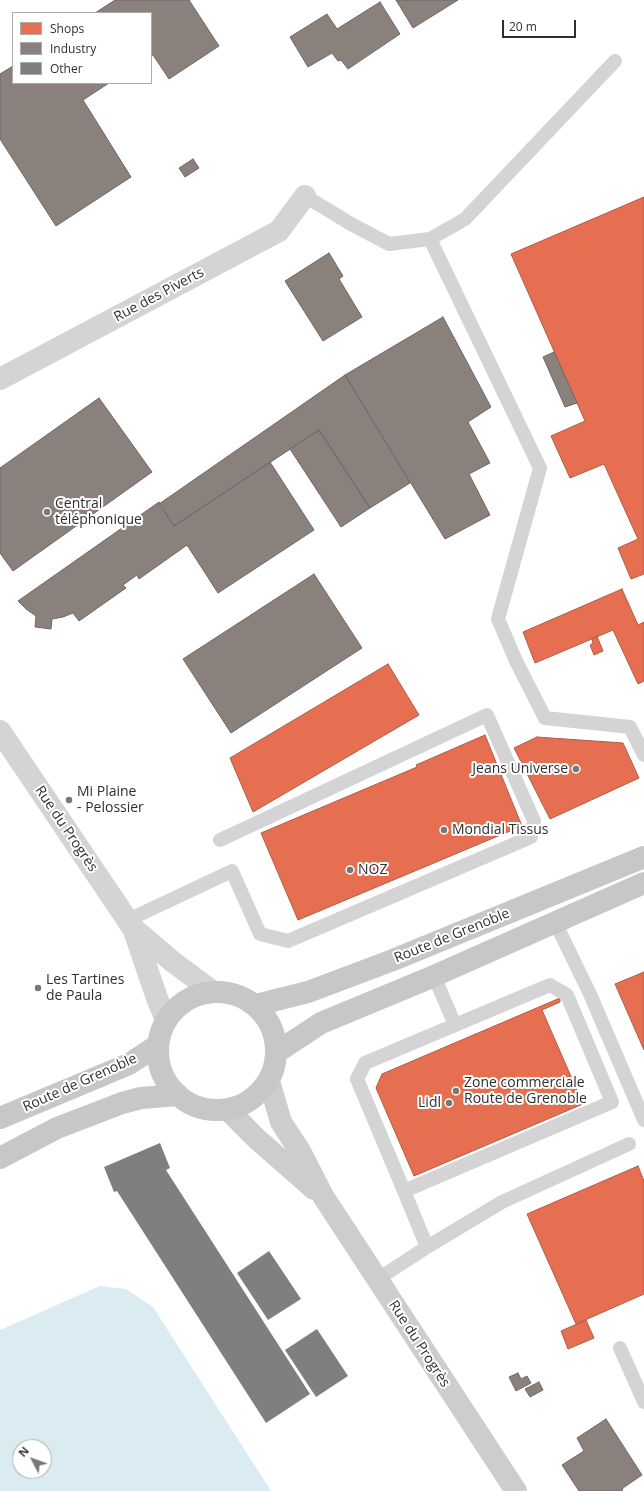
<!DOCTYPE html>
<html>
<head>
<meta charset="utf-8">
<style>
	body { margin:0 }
	#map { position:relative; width:644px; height:1491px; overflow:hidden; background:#fff; font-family:"Open Sans",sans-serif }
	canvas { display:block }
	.legend { position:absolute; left:12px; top:12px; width:140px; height:72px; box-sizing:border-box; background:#fff; border:1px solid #acacac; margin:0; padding:5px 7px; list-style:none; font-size:12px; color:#2f2f2f }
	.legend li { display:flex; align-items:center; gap:8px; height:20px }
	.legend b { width:20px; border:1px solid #acacac }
	.north { position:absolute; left:12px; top:1439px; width:40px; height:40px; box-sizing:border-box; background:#fff; border:1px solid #acacac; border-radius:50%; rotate:311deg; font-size:11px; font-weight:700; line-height:16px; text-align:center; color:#2f2f2f }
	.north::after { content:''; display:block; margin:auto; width:14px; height:18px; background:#787878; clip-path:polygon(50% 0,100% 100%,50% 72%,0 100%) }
	.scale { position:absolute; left:502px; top:20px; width:74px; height:18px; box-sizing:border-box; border:2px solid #2f2f2f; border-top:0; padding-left:5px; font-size:12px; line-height:14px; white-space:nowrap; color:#2f2f2f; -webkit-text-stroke:3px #fff; paint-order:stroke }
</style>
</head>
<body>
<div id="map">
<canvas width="644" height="1491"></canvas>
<ul class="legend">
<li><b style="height:11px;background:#e76f51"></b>Shops</li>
<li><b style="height:11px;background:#8a817c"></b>Industry</li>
<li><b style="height:11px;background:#7f7f7f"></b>Other</li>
</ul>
<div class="north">N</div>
<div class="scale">20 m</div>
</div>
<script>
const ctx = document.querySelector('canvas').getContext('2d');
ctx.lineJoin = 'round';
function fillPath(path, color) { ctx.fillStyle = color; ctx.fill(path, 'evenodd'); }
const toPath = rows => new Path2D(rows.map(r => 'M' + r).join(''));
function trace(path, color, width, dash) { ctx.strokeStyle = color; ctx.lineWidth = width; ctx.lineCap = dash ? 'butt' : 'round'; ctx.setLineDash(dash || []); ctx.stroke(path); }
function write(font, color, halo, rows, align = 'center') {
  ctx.font = font + ' "Open Sans",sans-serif'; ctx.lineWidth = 4; ctx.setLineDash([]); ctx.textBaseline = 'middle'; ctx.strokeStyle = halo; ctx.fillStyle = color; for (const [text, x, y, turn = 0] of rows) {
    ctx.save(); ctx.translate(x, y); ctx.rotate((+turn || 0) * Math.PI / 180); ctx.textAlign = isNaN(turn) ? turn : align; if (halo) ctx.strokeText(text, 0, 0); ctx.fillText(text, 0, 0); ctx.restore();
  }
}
const water = toPath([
	[100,1286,126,1289,153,1307,271,1491,0,1491,0,1330],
	[20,1447,44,1447,44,1471,20,1471]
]);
const shops = toPath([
	[644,197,644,574,631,579,618,548,638,539,604,464,570,478,551,436,585,421,511,254,644,197],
	[622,589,638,625,644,622,644,681,638,684,613,630,535,663,523,632,622,589],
	[597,636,603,651,594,655,590,645,593,643,592,639,597,636],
	[388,664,419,715,253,812,230,758,388,664],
	[485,735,522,826,298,920,261,833,417,767,416,765,485,735],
	[537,737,623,743,639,778,550,819,514,748,537,737],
	[644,972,644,1050,615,984,644,972],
	[560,998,560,1002,542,1010,583,1104,414,1176,376,1088,382,1074,560,998],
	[638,1166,644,1181,644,1294,576,1324,527,1214,638,1166],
	[586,1320,594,1338,568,1349,561,1331,586,1320]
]);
const industry = toPath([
	[115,0,189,0,219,46,169,79,153,55,151,56,151,13,95,13,115,0],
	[396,0,458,0,413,28,396,0],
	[380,2,400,34,348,69,341,60,338,61,332,53,308,67,290,37,327,14,337,29,380,2],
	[13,66,13,83,109,83,83,100,131,177,56,226,0,139,0,74,13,66],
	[193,159,199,168,185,177,179,168,193,159],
	[329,253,343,276,339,279,362,317,323,341,285,281,329,253],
	[443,317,491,407,468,422,490,463,469,474,490,515,445,539,345,375,443,317],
	[554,352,577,403,565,407,543,357,554,352],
	[345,375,410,483,370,508,319,430,174,526,159,504,345,375],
	[99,398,152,472,13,571,0,553,0,468,99,398],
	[319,430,370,508,341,527,290,449,319,430],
	[270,462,314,530,218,593,187,545,139,579,137,575,123,585,126,588,79,621,73,613,63,617,52,619,51,629,35,627,36,616,26,609,18,601,159,502,174,526,270,462],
	[314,574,362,648,231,733,183,659,314,574],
	[518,1373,521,1379,527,1376,531,1383,516,1391,509,1377,518,1373],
	[539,1382,543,1390,530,1397,525,1389,539,1382],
	[606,1419,642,1475,623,1488,622,1491,579,1491,562,1465,584,1451,577,1438,606,1419]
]);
const building = toPath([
	[160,1143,170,1168,166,1170,310,1394,266,1423,117,1191,114,1192,104,1167],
	[269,1251,301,1299,268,1320,237,1273],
	[317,1329,348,1376,316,1397,285,1350]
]);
const service = toPath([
	[305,196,351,224,389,244,430,239,540,468,498,619,516,661,545,718,630,727,644,755],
	[430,239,465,219,615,61],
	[128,920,232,871,260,934,288,941,531,837,534,821,487,715,220,840],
	[555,922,590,994,644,1120],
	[434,976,455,1025],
	[427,1247,502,1202,629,1144],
	[378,1279,427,1247,404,1191,612,1102,567,995,550,985,365,1063,357,1079,404,1191],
	[620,1348,644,1402]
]);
const minor = toPath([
	[0,379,279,231,305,196]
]);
const tertiary = toPath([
	[0,731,132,927,173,962,212,991],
	[133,928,158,1001,166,1020]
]);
const secondary = toPath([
	[269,1081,281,1122,301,1153,323,1196,516,1491],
	[228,1110,257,1139,314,1189]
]);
const primary = toPath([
	'158 1051a59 59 0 1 1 118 0a59 59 0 1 1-118 0Z',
	[256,1005,308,992,393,960,644,857],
	[277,1052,321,1023,427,979,644,883],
	[0,1118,129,1064,158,1045],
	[0,1158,57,1128,122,1103,141,1098,178,1095]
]);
const markers = [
	[47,512,4,"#787878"],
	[576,769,4,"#787878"],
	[69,800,4,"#787878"],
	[444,830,4,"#787878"],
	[350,870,4,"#787878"],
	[38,988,4,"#787878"],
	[456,1091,4,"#787878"],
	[449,1103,4,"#787878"]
];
const streetNames = [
	["Rue des Piverts",159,295,-28],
	["Rue du Progrès",66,829,56],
	["Route de Grenoble",452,936,-22],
	["Route de Grenoble",80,1083,-24],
	["Rue du Progrès",419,1344,57]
];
const poiNames = [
	["Central",55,504],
	["téléphonique",55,520],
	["Jeans Universe",568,769,"right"],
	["Mi Plaine",77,792],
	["- Pelossier",77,808],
	["Mondial Tissus",452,830],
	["NOZ",358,870],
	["Les Tartines",46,980],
	["de Paula",46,996],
	["Zone commerciale",464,1083],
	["Route de Grenoble",464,1099],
	["Lidl",441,1103,"right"]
];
fillPath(water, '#daebf1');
fillPath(shops, '#e76f51');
trace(shops, '#b05c47', 1);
fillPath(industry, '#8a817c');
trace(industry, '#6f6865', 1);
fillPath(building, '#7f7f7f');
trace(service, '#d4d4d4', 14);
trace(minor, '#d4d4d4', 22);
trace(tertiary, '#d4d4d4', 22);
trace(secondary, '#cdcdcd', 22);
trace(primary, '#c7c7c7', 22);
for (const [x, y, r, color] of markers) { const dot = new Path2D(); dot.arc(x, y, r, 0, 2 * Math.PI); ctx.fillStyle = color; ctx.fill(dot); trace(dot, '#fff', 1.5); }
write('14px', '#2f2f2f', '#fff', streetNames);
write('14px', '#2f2f2f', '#fff', poiNames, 'left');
</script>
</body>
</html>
